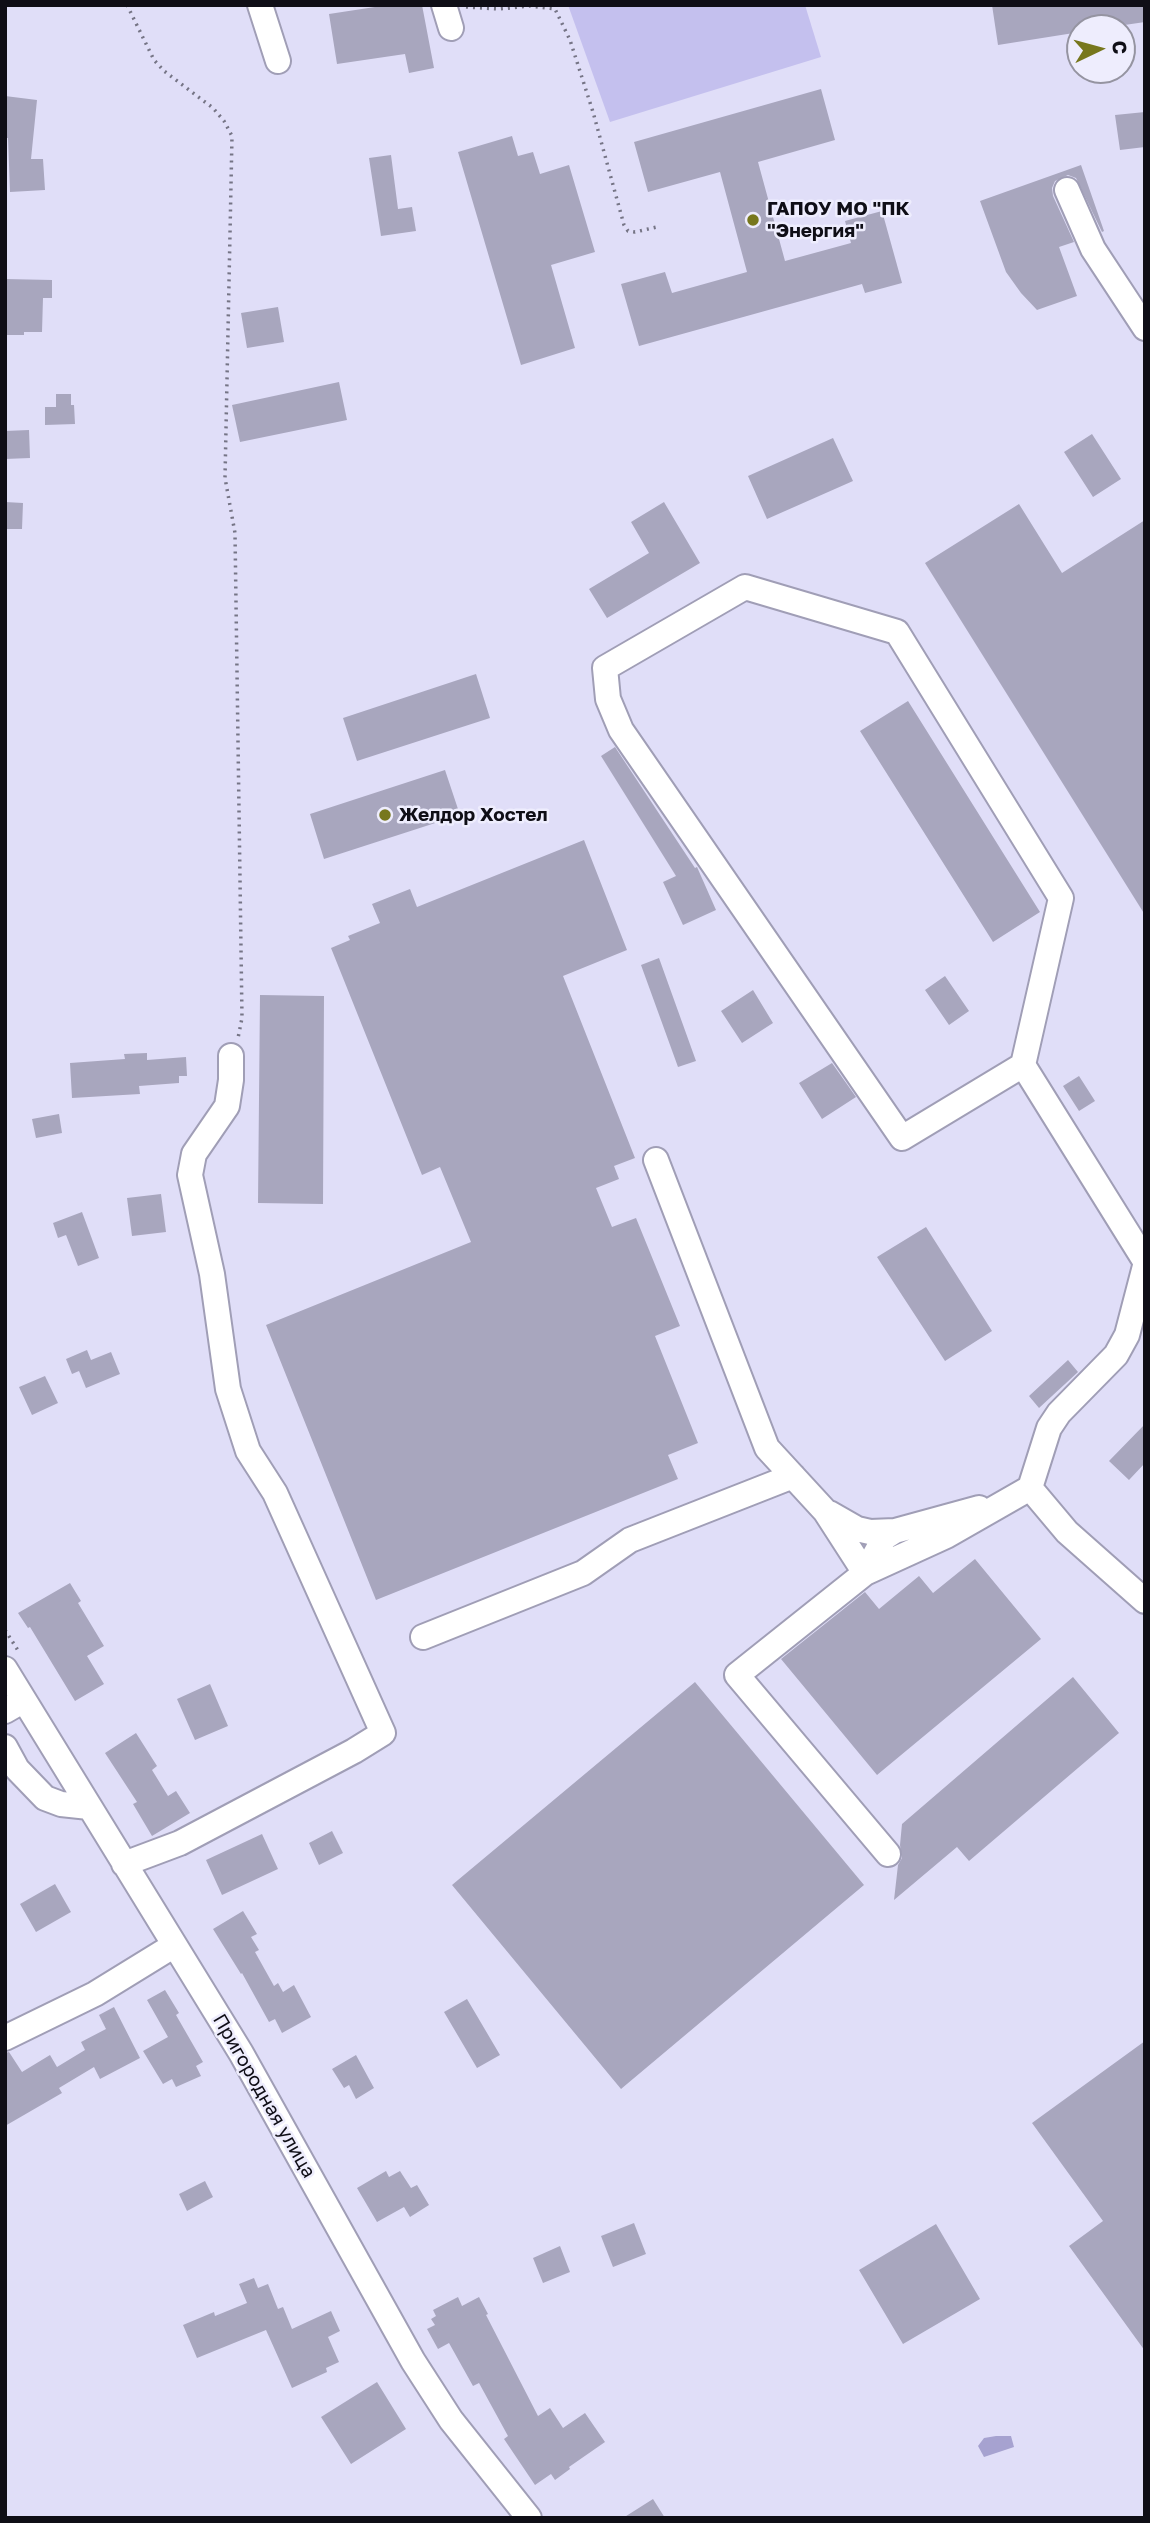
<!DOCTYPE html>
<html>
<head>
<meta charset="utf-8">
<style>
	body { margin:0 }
	#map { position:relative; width:1150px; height:2523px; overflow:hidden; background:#e0def8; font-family:"Golos Text",sans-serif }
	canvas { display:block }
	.frame { position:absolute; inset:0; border:7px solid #0f0e16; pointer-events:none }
	.north { position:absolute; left:1066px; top:14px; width:70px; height:70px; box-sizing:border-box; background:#eeedfd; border:2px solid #9594a1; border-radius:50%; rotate:85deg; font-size:19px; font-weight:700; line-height:28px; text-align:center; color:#0f0e16 }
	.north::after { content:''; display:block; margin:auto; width:24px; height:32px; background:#77771d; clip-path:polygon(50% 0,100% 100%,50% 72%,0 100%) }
</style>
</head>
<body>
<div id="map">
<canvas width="1150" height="2523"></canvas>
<div class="frame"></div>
<div class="north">С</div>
</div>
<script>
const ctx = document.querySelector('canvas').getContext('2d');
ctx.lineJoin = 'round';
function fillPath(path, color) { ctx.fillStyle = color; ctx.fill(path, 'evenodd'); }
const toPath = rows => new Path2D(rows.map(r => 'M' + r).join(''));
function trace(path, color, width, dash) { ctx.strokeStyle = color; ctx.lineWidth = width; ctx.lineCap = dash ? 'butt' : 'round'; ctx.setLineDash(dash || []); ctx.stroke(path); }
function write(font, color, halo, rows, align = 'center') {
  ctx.font = font + ' "Golos Text",sans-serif'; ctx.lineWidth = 5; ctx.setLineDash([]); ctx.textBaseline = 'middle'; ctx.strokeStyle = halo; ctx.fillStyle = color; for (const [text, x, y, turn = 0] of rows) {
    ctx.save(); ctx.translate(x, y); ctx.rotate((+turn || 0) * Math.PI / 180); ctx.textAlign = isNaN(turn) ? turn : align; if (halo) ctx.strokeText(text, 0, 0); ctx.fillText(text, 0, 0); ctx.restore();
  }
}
const green = toPath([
	[568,5,805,5,821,57,610,122]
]);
const water = toPath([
	[996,2436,1011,2436,1014,2447,984,2457,978,2446,984,2438]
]);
const building = toPath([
	[388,5,422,5,434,68,409,73,405,54,337,64,329,14],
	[992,5,1145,5,1145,22,1104,28,1080,28,1080,32,998,45],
	[821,89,835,140,758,162,785,261,851,243,845,221,882,211,902,283,865,293,862,284,639,346,621,284,665,272,672,293,747,272,720,172,648,192,634,142],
	[5,96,37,100,31,159,43,159,45,190,10,192,8,138,5,138],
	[1145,112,1145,147,1120,150,1115,115],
	[512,136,518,156,533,152,540,174,569,165,595,252,551,265,575,348,521,365,458,152],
	[391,155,398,209,412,207,416,231,381,236,369,158],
	[1081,165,1104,231,1102,232,1076,178,1068,175,1055,181,1052,188,1053,196,1074,242,1059,247,1077,296,1037,310,1021,293,1006,272,980,201],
	[5,279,52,280,52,298,43,298,42,332,24,332,24,335,5,335],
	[278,307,284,342,247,348,241,313],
	[339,382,347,420,240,442,232,405],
	[56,394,71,394,71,405,74,405,75,424,45,425,45,407,56,407],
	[29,430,30,458,5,459,5,431],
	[1092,434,1121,479,1093,497,1064,452],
	[833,438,853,481,767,519,748,476],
	[5,502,23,503,22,529,5,529],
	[664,502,700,563,607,618,589,589,649,553,631,522],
	[1019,504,1062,573,1145,520,1145,915,925,563],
	[476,674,490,718,357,761,343,718],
	[908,701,1040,912,993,942,860,731],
	[615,747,695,868,697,867,716,910,683,925,663,882,676,876,601,756],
	[445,770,460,815,324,859,310,814],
	[584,840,627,950,563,976,635,1158,614,1166,619,1179,596,1188,612,1227,636,1218,680,1326,655,1336,698,1443,668,1455,678,1479,376,1600,266,1325,471,1242,440,1167,422,1175,331,948,350,940,348,936,380,923,372,904,410,889,417,907],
	[659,958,696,1061,678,1067,641,965],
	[945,976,969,1011,949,1025,925,990],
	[753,990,773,1023,742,1043,721,1011],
	[260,995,324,996,323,1204,258,1203],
	[147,1053,147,1060,186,1057,187,1076,179,1076,179,1083,139,1086,140,1094,72,1098,70,1063,125,1059,124,1054],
	[832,1063,856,1097,822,1119,799,1083],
	[1079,1076,1095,1101,1079,1111,1063,1086],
	[59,1114,62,1133,36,1138,32,1119],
	[161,1194,166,1232,132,1236,127,1198],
	[82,1212,99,1258,78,1266,66,1235,58,1238,53,1223],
	[926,1227,992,1331,945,1361,877,1257],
	[87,1350,91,1360,111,1352,120,1374,86,1388,79,1371,72,1374,66,1359],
	[1068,1360,1078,1372,1039,1408,1029,1396],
	[45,1376,58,1403,32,1415,19,1387],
	[1145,1424,1145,1463,1129,1480,1109,1461],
	[975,1559,1041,1639,877,1775,781,1659,865,1592,879,1609,919,1576,933,1593],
	[70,1583,81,1601,78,1603,104,1646,87,1656,104,1684,75,1701,30,1627,28,1628,18,1613],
	[1073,1677,1119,1733,969,1861,957,1847,894,1900,898,1865,902,1858,900,1845,902,1824],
	[695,1682,864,1885,621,2089,452,1885],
	[210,1684,228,1726,195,1740,177,1699],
	[136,1733,157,1766,152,1770,168,1796,176,1791,190,1813,152,1836,133,1804,137,1802,105,1753],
	[332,1831,343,1853,319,1865,309,1843],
	[262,1834,278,1869,222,1895,206,1860],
	[55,1884,71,1912,36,1932,20,1904],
	[243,1911,257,1934,251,1937,259,1950,255,1952,274,1986,278,1983,283,1992,294,1985,311,2017,282,2033,275,2019,269,2022,242,1973,241,1974,213,1929],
	[165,1990,179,2013,176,2015,203,2062,196,2066,201,2076,176,2087,172,2079,163,2084,143,2051,168,2037,147,2000],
	[467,1999,500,2055,477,2068,444,2012],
	[114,2007,140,2058,100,2079,94,2067,59,2088,62,2093,5,2126,5,2053,9,2052,22,2072,50,2055,57,2067,85,2050,81,2042,106,2029,99,2015],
	[1145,2041,1145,2351,1069,2246,1103,2221,1032,2123],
	[356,2055,374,2088,356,2099,349,2085,344,2088,332,2069],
	[386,2171,389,2177,400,2171,411,2188,417,2185,429,2205,410,2217,404,2207,377,2222,357,2188],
	[205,2181,213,2197,187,2211,179,2194],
	[634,2223,646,2254,613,2267,601,2236],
	[936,2224,980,2299,903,2344,859,2270],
	[560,2246,570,2272,543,2283,533,2258],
	[254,2278,258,2288,268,2284,278,2309,283,2307,292,2329,331,2311,340,2331,328,2337,339,2362,326,2368,327,2372,292,2388,266,2330,197,2358,183,2325,214,2312,215,2316,247,2303,239,2284],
	[458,2297,462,2306,479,2297,488,2314,486,2315,538,2416,550,2408,563,2428,585,2413,605,2442,569,2467,570,2469,555,2480,551,2474,535,2485,504,2439,508,2436,479,2383,473,2386,449,2343,438,2349,427,2329,435,2325,431,2319,436,2316,433,2310],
	[377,2382,406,2429,351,2464,321,2417],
	[653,2499,665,2518,623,2518]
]);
const path = toPath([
	[127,5,154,60,164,71,213,108,224,121,232,136,225,478,235,533,242,1018,238,1038],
	[466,7,499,9,530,6,555,9,570,40,593,112,624,225,628,231,635,232,657,227],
	[5,1630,19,1652]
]);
const minor = toPath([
	[260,5,278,61],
	[444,5,451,28],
	[1067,190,1093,249,1145,328],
	[1023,1065,902,1138,621,730,608,699,605,668,745,587,897,632,1061,898,1023,1065,1145,1261],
	[656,1160,767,1448,825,1511,865,1573],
	[1030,1488,1067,1532,1145,1601],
	[829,1513,857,1529,870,1532,895,1531],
	[865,1573,884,1538,895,1531,979,1508],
	[423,1637,583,1573,630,1540,793,1476],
	[5,1669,241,2053,413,2361,451,2420,529,2518],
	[5,1711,24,1700],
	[5,1747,17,1769,45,1798,61,1804,89,1807],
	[888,1854,737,1675,865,1573,946,1536,1030,1488,1049,1428,1059,1413,1116,1355,1127,1335,1145,1266],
	[124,1864,180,1843,354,1751,383,1733,275,1493,248,1451,228,1389,212,1274,190,1175,194,1154,227,1106,231,1080,231,1056],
	[5,2038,95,1994,173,1946]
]);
const markers = [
	[753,220,7,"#77771d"],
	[385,815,7,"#77771d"]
];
const poiNames = [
	["ГАПОУ МО \"ПК",767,209],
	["\"Энергия\"",767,231],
	["Желдор Хостел",399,815]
];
const streetNames = [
	["Пригородная улица",264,2096,60]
];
fillPath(green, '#c4c0ee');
fillPath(water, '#a6a2d0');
fillPath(building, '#a8a6be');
trace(minor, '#a09eb6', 28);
trace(path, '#757485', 3.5, [2, 5]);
trace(minor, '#fff', 24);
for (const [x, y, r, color] of markers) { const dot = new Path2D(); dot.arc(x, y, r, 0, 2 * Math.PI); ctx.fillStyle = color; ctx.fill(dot); trace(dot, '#eeedfd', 2.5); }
write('bold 19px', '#0f0e16', '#eeedfd', poiNames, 'left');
write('19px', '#0f0e16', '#eeedfd', streetNames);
</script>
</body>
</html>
